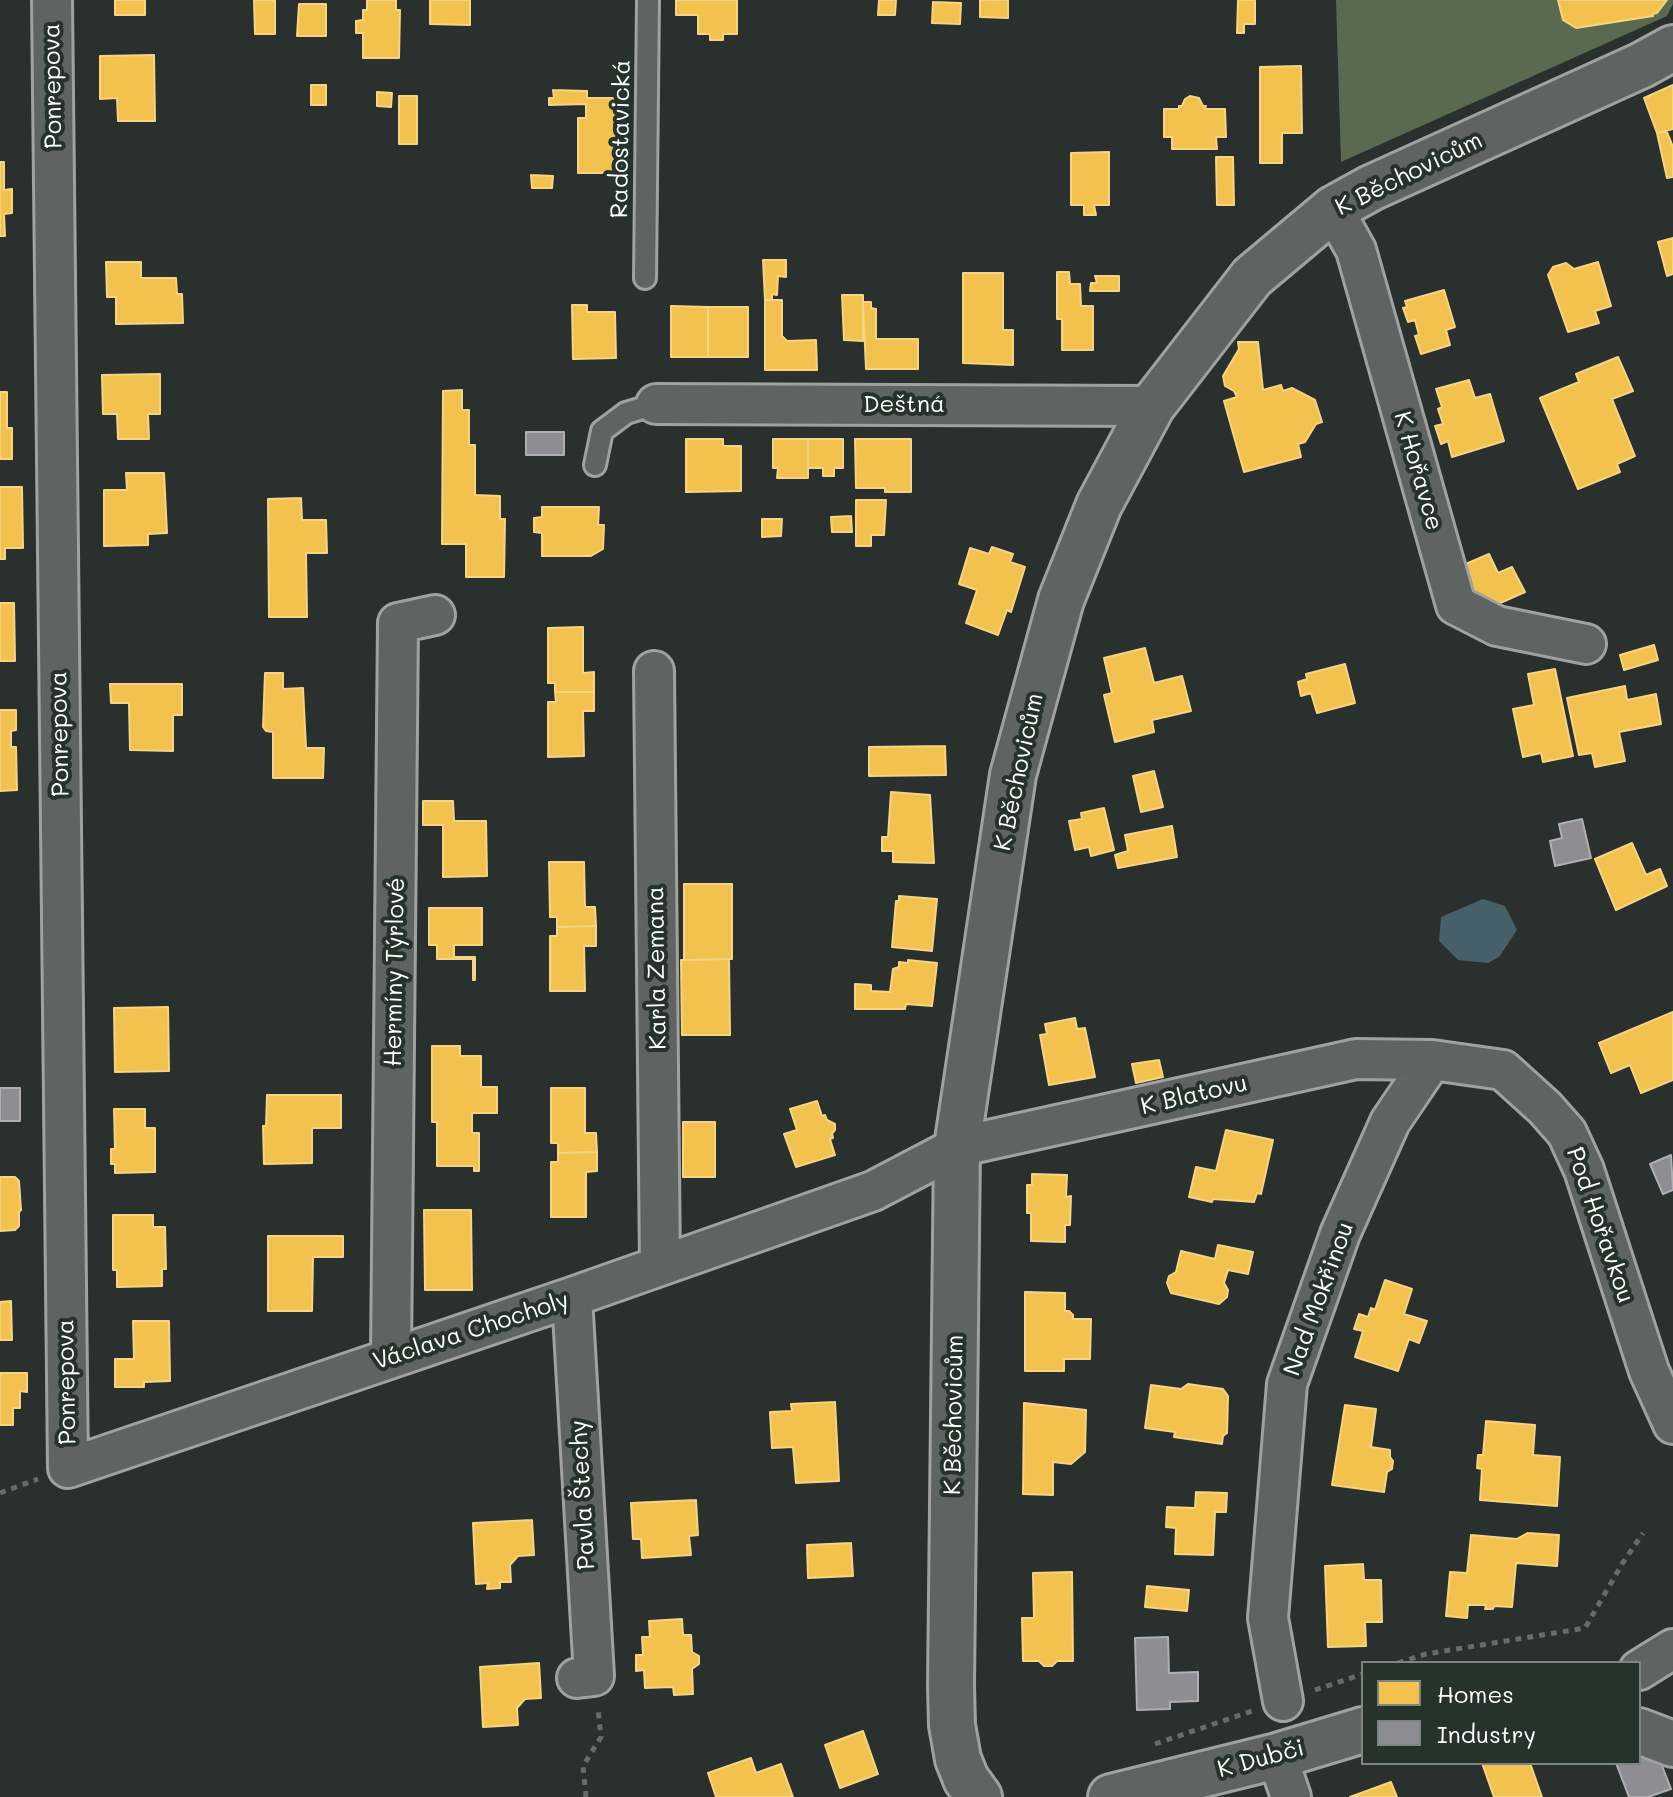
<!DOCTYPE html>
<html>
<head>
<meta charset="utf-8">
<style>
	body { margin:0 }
	#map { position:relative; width:1673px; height:1797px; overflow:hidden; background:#29302d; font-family:Mali,sans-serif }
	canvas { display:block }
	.legend { position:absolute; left:1361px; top:1661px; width:280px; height:104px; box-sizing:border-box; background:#26332d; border:2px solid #7d8581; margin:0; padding:10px 14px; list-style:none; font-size:24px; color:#fff }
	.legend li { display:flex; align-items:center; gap:16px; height:40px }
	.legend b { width:40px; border:2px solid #7d8581 }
</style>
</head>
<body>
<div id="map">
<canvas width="1673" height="1797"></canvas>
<ul class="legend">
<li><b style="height:22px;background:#f2c14e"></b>Homes</li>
<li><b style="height:22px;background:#8d8d92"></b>Industry</li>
</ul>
</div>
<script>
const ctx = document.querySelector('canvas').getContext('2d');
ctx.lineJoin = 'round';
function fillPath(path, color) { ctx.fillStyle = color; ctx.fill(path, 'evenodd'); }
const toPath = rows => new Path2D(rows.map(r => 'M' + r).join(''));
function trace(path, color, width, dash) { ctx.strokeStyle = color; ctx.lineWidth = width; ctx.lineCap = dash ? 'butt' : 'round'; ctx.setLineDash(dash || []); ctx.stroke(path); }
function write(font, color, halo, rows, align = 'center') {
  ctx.font = font + ' Mali,sans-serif'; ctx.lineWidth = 8; ctx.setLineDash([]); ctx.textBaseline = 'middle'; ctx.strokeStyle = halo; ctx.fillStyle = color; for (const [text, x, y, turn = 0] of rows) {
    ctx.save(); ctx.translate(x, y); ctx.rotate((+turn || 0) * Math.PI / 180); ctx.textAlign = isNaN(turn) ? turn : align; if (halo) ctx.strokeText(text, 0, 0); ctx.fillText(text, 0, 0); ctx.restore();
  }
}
const green = toPath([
	[1336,0,1558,0,1559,6,1617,22,1653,16,1666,0,1673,0,1673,4,1667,16,1341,162]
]);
const water = toPath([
	[1483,899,1505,906,1517,930,1499,957,1488,963,1458,960,1439,941,1441,917]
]);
const homes = toPath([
	[115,0,145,0,145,15,115,15,115,0],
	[254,0,275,0,275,34,255,34,254,0],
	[367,0,396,0,396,10,400,10,399,58,363,58,363,33,356,33,356,21,363,20,363,10,367,10,367,0],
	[430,0,470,0,470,25,430,24,430,0],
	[676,0,737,0,737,34,723,34,723,40,710,40,710,34,698,34,698,15,676,15,676,0],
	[879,0,896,0,895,15,878,15,879,0],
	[980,0,1008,0,1008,18,980,17,980,0],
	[1238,0,1255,0,1255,24,1244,24,1244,33,1237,33,1238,0],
	[1558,0,1667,0,1657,13,1653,14,1653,16,1576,28,1563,20,1558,0],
	[933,2,961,3,960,24,932,23,933,2],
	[299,4,326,4,326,36,297,36,299,4],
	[154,55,155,121,118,121,117,98,100,99,100,56,154,55],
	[1301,66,1302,133,1282,133,1282,163,1260,163,1260,67,1301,66],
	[311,85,326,85,326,105,311,105,311,85],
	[1673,85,1673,129,1657,133,1644,98,1673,85],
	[553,90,587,91,587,98,615,98,616,137,625,137,625,173,578,173,578,118,586,118,586,104,549,105,549,98,554,98,553,90],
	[377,92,392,93,391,107,377,106,377,92],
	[399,96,417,96,417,144,399,144,399,96],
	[1190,96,1199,98,1203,106,1206,106,1205,109,1225,109,1226,137,1216,137,1217,149,1172,149,1172,137,1164,137,1164,109,1179,109,1179,106,1182,106,1185,99,1190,96],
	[1667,132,1673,147,1673,177,1667,178,1657,133,1667,132],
	[1109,152,1109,205,1094,205,1096,215,1084,215,1084,205,1071,205,1071,153,1109,152],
	[1216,157,1233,157,1234,205,1217,205,1216,157],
	[0,162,4,162,4,190,12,189,12,213,4,214,5,236,0,236,0,162],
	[531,175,553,176,552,188,532,188,531,175],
	[1673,238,1673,274,1667,276,1658,242,1673,238],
	[763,260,786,260,786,277,778,276,777,295,772,294,772,300,765,300,763,260],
	[106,262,141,262,141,278,176,278,177,294,182,294,183,323,116,324,116,297,107,297,106,262],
	[1598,262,1611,306,1595,311,1599,323,1568,332,1548,275,1553,267,1566,263,1574,269,1598,262],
	[1057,272,1069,272,1070,284,1080,284,1081,306,1093,306,1093,350,1062,350,1062,319,1057,319,1057,272],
	[963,273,1003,273,1003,330,1013,330,1013,365,963,363,963,273],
	[1095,276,1119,276,1119,291,1090,291,1091,283,1097,283,1095,276],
	[1444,290,1455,327,1446,330,1450,345,1421,354,1415,336,1419,335,1415,320,1408,322,1403,308,1407,307,1405,301,1444,290],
	[842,295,863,295,863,341,844,340,842,295],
	[765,300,782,300,782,336,787,341,816,340,817,370,765,370,765,300],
	[863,302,871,302,871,308,876,309,876,339,918,339,918,369,866,369,863,302],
	[572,305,587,305,587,312,615,312,616,358,573,359,572,305],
	[671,306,708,307,708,357,671,357,671,306],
	[708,307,748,307,748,357,708,357,708,307],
	[1238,342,1258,342,1263,390,1281,385,1283,391,1292,388,1315,400,1322,422,1316,424,1305,442,1298,444,1301,457,1244,472,1224,401,1237,397,1234,391,1225,386,1223,376,1239,349,1238,342],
	[1618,357,1633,391,1612,399,1635,456,1617,464,1620,472,1578,489,1540,398,1579,382,1576,374,1618,357],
	[160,374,160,414,148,414,149,439,118,439,117,414,103,414,102,375,160,374],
	[1469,380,1475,398,1490,394,1504,441,1452,457,1448,441,1441,444,1435,426,1443,424,1438,409,1442,407,1436,389,1469,380],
	[462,390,462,410,469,410,469,445,475,445,475,495,500,496,500,519,505,519,504,577,466,577,466,544,442,544,443,391,462,390],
	[0,392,7,392,7,428,12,428,12,459,0,459,0,392],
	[686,439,723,439,723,446,741,446,741,491,686,492,686,439],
	[773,439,808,439,808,478,777,478,778,468,773,468,773,439],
	[808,439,843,439,843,468,834,468,834,476,823,476,823,468,808,468,808,439],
	[855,439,911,439,911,492,885,492,885,488,856,488,855,439],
	[126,473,164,473,167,533,148,534,148,545,104,546,104,490,127,490,126,473],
	[0,487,22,487,23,548,5,548,5,559,0,559,0,487],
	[301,498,302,520,326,520,327,553,306,553,307,617,269,617,268,499,301,498],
	[856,500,886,500,884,535,871,535,871,546,856,546,856,500],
	[542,507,599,507,598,525,604,525,603,549,591,556,542,556,542,533,534,532,534,518,542,517,542,507],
	[851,516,852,532,832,532,831,517,851,516],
	[762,519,782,519,781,536,762,537,762,519],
	[992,547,1013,554,1010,562,1025,567,1011,612,1007,610,998,635,966,623,977,590,959,584,970,548,989,554,992,547],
	[1489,554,1498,573,1512,567,1525,592,1482,611,1461,566,1489,554],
	[0,603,14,603,15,661,0,661,0,603],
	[583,627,583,673,594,672,594,692,555,692,555,683,548,683,548,628,583,627],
	[1654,645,1658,660,1624,670,1620,655,1654,645],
	[1145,648,1154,683,1182,676,1191,711,1152,720,1154,732,1115,742,1104,695,1112,693,1104,658,1145,648],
	[1345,664,1355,703,1317,713,1311,693,1301,696,1298,682,1307,679,1306,674,1345,664],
	[1555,669,1573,756,1543,762,1541,753,1523,757,1513,709,1534,705,1528,674,1555,669],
	[265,673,283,673,283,689,303,688,306,748,324,748,323,778,273,778,273,732,266,731,263,727,265,673],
	[110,684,182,684,182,715,173,715,173,751,130,750,129,703,111,703,110,684],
	[1625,686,1627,700,1656,694,1661,724,1619,732,1625,761,1595,767,1592,753,1579,755,1567,698,1625,686],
	[555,692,594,692,594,711,583,711,584,756,548,757,548,702,556,702,555,692],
	[0,710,16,710,16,730,11,731,11,747,16,747,17,790,0,791,0,710],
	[945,746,946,775,869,776,869,747,945,746],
	[1154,771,1163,807,1141,812,1133,776,1154,771],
	[891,792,930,795,934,863,893,862,893,851,882,851,882,837,888,837,891,792],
	[423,801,453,801,454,821,486,821,487,876,443,877,443,825,423,825,423,801],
	[1104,808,1114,850,1091,856,1089,847,1075,850,1069,821,1082,819,1081,813,1104,808],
	[1172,826,1177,857,1118,868,1115,855,1128,851,1125,835,1172,826],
	[1632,843,1646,875,1660,869,1667,886,1616,910,1595,859,1632,843],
	[549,862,584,862,585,907,595,907,596,926,557,927,557,917,550,917,549,862],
	[684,884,732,884,732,959,684,960,684,884],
	[899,896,937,899,932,951,892,947,896,901,899,901,899,896],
	[429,908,482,908,482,945,454,945,454,957,475,957,475,980,473,980,473,959,437,959,437,945,429,945,429,908],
	[596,926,596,946,584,946,585,991,550,991,550,936,557,936,557,927,596,926],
	[729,959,730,1035,682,1035,681,960,729,959],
	[908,960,937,963,932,1006,906,1004,905,1009,855,1009,855,984,871,985,871,991,890,992,893,969,899,967,899,962,908,963,908,960],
	[168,1007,169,1071,115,1072,114,1008,168,1007],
	[1673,1012,1673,1080,1641,1093,1630,1065,1611,1073,1599,1043,1673,1012],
	[1075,1018,1077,1029,1085,1028,1095,1077,1049,1085,1040,1035,1047,1034,1045,1024,1075,1018],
	[432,1046,460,1046,460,1056,481,1056,481,1087,497,1087,497,1113,472,1113,472,1133,479,1133,479,1171,474,1171,474,1166,437,1166,437,1122,432,1122,432,1046],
	[1159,1060,1163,1077,1136,1083,1132,1064,1159,1060],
	[551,1088,585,1088,585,1133,596,1133,597,1152,558,1153,558,1143,551,1143,551,1088],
	[267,1095,341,1095,341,1128,312,1128,312,1163,264,1164,263,1126,266,1126,267,1095],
	[817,1101,822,1116,825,1115,827,1120,835,1124,835,1130,832,1134,833,1138,830,1139,835,1155,796,1167,784,1134,797,1130,790,1109,817,1101],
	[114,1109,145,1109,145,1128,155,1128,155,1172,115,1173,115,1164,111,1164,111,1149,115,1149,114,1109],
	[683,1122,715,1122,715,1177,683,1177,683,1122],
	[1226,1130,1273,1140,1261,1194,1257,1193,1254,1202,1213,1199,1212,1202,1189,1197,1196,1167,1216,1171,1226,1130],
	[597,1152,597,1171,586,1172,586,1217,551,1217,551,1162,558,1162,558,1153,597,1152],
	[1032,1174,1067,1175,1066,1197,1071,1196,1070,1225,1065,1225,1065,1242,1031,1241,1031,1213,1027,1213,1027,1185,1032,1185,1032,1174],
	[0,1177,15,1177,19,1181,21,1210,19,1212,19,1226,15,1230,0,1231,0,1177],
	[424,1210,471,1210,472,1290,425,1290,424,1210],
	[113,1215,153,1215,153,1227,165,1227,166,1269,162,1269,162,1286,117,1287,117,1270,113,1270,113,1215],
	[268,1236,343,1236,343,1257,313,1257,312,1311,268,1311,268,1236],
	[1218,1245,1253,1252,1248,1274,1228,1270,1224,1283,1228,1290,1227,1297,1219,1304,1171,1293,1167,1283,1169,1276,1176,1272,1181,1251,1215,1259,1218,1245],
	[1385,1280,1412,1289,1404,1314,1427,1321,1419,1343,1409,1339,1398,1371,1355,1357,1363,1331,1354,1329,1359,1314,1368,1317,1371,1308,1375,1310,1385,1280],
	[1025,1292,1065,1293,1065,1311,1069,1311,1073,1315,1073,1319,1091,1319,1090,1359,1064,1359,1064,1371,1025,1371,1025,1292],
	[11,1301,12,1340,0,1340,0,1302,11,1301],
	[133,1321,169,1321,170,1381,144,1382,144,1387,115,1387,115,1359,134,1359,133,1321],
	[0,1373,27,1373,27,1392,20,1391,20,1408,13,1408,13,1425,0,1425,0,1373],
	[1188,1384,1223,1389,1228,1396,1227,1433,1223,1436,1222,1444,1174,1437,1175,1432,1145,1428,1151,1385,1181,1389,1188,1384],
	[835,1402,839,1481,796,1483,793,1447,772,1448,770,1412,792,1411,791,1404,835,1402],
	[1024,1403,1086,1410,1085,1452,1071,1464,1053,1462,1053,1495,1023,1494,1024,1403],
	[1345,1405,1376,1409,1371,1447,1390,1450,1390,1457,1393,1461,1392,1469,1387,1472,1384,1492,1332,1485,1345,1405],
	[1486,1421,1535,1425,1533,1455,1560,1457,1557,1506,1480,1500,1482,1469,1477,1468,1478,1455,1483,1455,1486,1421],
	[1196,1492,1227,1493,1226,1512,1215,1512,1213,1555,1175,1554,1176,1528,1166,1527,1167,1507,1195,1508,1196,1492],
	[696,1500,698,1535,689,1536,691,1555,642,1558,641,1539,633,1539,631,1503,696,1500],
	[532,1520,534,1555,518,1556,510,1565,511,1582,500,1582,500,1588,487,1589,488,1583,476,1584,473,1523,532,1520],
	[1528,1533,1559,1535,1557,1566,1516,1563,1512,1607,1494,1606,1493,1609,1485,1609,1486,1605,1468,1605,1467,1618,1446,1616,1450,1572,1467,1573,1471,1535,1517,1539,1528,1533],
	[851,1543,853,1576,808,1578,807,1545,851,1543],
	[1363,1564,1364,1580,1381,1580,1382,1622,1365,1622,1366,1646,1328,1647,1325,1566,1363,1564],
	[1072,1572,1073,1661,1057,1661,1052,1666,1044,1666,1039,1661,1023,1661,1022,1618,1034,1618,1033,1573,1072,1572],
	[1147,1586,1189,1590,1187,1611,1145,1607,1147,1586],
	[682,1619,683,1635,691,1635,692,1652,699,1656,699,1664,692,1669,693,1694,674,1695,673,1687,645,1688,644,1670,636,1671,636,1655,643,1655,642,1637,650,1637,649,1621,682,1619],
	[539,1663,541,1698,525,1699,517,1708,518,1725,483,1727,480,1667,539,1663],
	[863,1731,878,1774,840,1788,825,1745,863,1731],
	[751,1758,756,1773,781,1764,793,1797,716,1797,708,1773,751,1758],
	[1482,1763,1530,1763,1542,1797,1494,1797,1482,1763],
	[1391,1782,1397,1797,1350,1797,1391,1782]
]);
const industry = toPath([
	[526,432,564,432,564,455,526,455,526,432],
	[1582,819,1591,858,1555,866,1550,841,1562,838,1559,824,1582,819],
	[0,1088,20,1088,20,1121,0,1121,0,1088],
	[1671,1155,1673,1190,1663,1194,1650,1164,1671,1155],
	[1168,1637,1169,1673,1198,1672,1198,1701,1170,1702,1170,1709,1137,1710,1135,1638,1168,1637],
	[1639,1755,1661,1763,1671,1789,1648,1797,1629,1797,1616,1763,1639,1763,1639,1755]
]);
const path = toPath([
	[0,1493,38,1479],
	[1398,1663,1426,1654,1585,1628,1622,1564,1643,1533],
	[1315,1690,1363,1674],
	[1155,1744,1252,1711],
	[586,1797,583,1766,601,1737,598,1709]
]);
const lane = toPath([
	[645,278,648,0],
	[595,465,602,431,626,413,656,404]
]);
const street = toPath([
	[52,0,68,1468,572,1297,873,1191,957,1147,1356,1059,1432,1060,1503,1070,1545,1108,1567,1133,1584,1170,1649,1371,1673,1424],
	[1333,209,1356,250,1456,605,1497,626,1586,644],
	[656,404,1152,406],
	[654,671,660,1266],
	[572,1297,594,1676,577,1678],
	[391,1357,398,623,435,615],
	[1639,1670,1673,1649],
	[1283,1701,1268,1618,1287,1384,1340,1234,1390,1122,1432,1060],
	[1277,1756,1291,1797]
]);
const secondary = toPath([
	[1639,1731,1673,1744],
	[979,1797,966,1779,958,1759,952,1725,951,1685,957,1147,1013,775,1061,600,1099,505,1152,406,1252,277,1333,209,1371,188,1642,65,1673,48],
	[1111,1797,1277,1756,1363,1730]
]);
const streetNames = [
	["Ponrepova",53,86,-91],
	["Radostavická",621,139,-89],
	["K Běchovicům",1409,174,-26],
	["Deštná",904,405],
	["K Hořavce",1418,471,74],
	["Ponrepova",60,734,-91],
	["K Běchovicům",1019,772,-78],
	["Karla Zemana",657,968,-91],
	["Hermíny Týrlové",395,972,-89],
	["K Blatovu",1194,1095,-13],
	["Pod Hořavkou",1600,1225,71],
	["Nad Mokřinou",1319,1299,-70],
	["Václava Chocholy",471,1331,-18],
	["Ponrepova",67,1382,-91],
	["K Běchovicům",954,1415,-89],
	["Pavla Štechy",583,1495,-93],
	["K Dubči",1261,1759,-15]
];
fillPath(green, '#596a50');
fillPath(water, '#456068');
fillPath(homes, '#f2c14e');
trace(homes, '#f6d483', 2);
fillPath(industry, '#8d8d92');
trace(industry, '#afafb3', 2);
trace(lane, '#9fa2a0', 26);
trace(street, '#9fa2a0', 44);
trace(secondary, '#9fa2a0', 50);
trace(path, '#686c69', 5, [6, 6]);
trace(lane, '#5f6362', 20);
trace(street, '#5f6362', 38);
trace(secondary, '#5f6362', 44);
write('24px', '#fff', '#26332d', streetNames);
</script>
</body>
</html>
